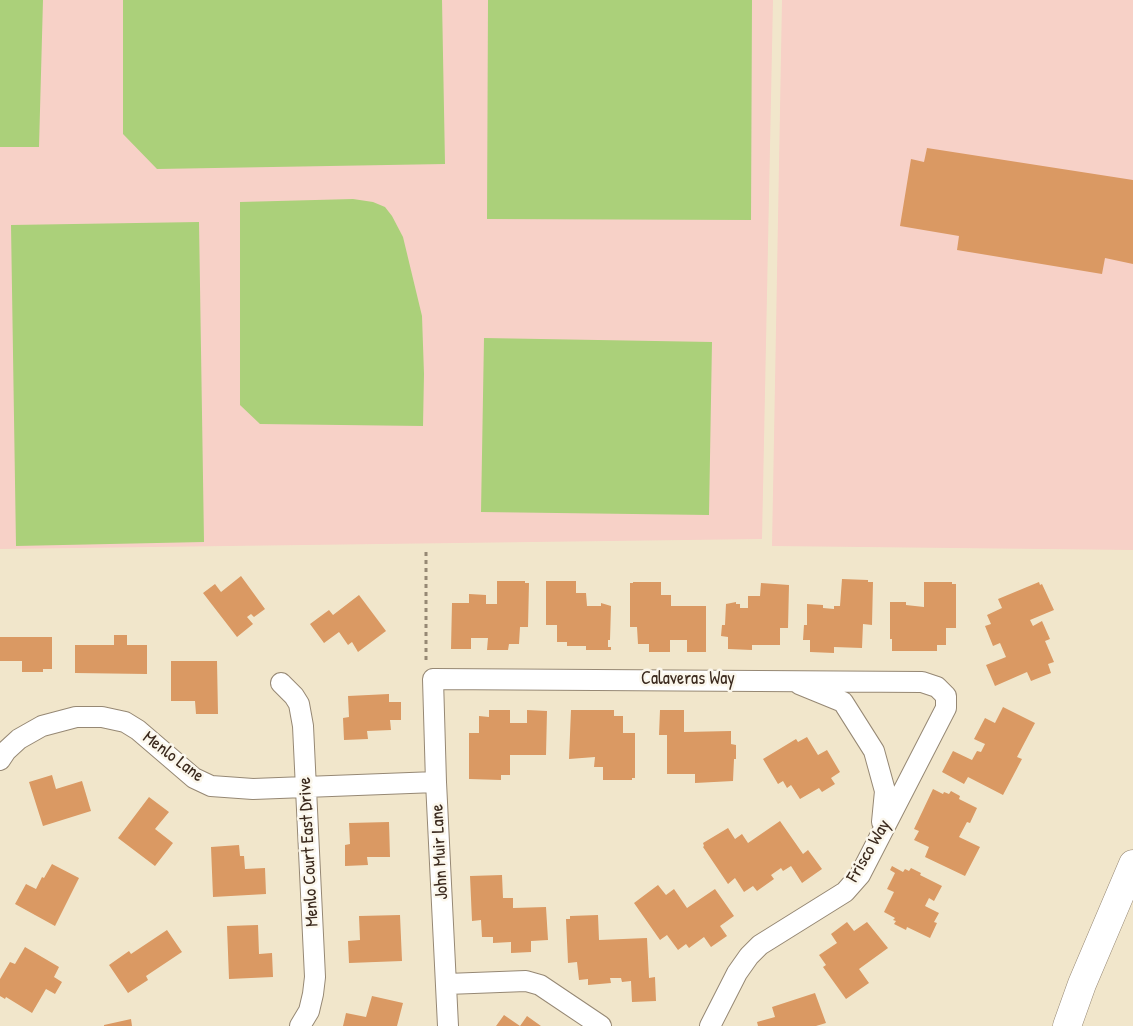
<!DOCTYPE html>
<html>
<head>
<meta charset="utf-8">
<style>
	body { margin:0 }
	canvas { display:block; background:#f1e6cb }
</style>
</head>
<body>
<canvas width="1133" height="1026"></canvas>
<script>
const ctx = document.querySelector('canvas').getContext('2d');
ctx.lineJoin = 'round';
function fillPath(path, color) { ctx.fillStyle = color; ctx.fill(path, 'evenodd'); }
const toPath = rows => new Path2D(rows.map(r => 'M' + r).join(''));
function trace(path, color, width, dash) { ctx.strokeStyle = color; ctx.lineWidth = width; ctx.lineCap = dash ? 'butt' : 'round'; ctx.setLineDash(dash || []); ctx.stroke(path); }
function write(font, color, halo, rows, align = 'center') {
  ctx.font = font + ' "Patrick Hand",sans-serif'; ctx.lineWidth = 5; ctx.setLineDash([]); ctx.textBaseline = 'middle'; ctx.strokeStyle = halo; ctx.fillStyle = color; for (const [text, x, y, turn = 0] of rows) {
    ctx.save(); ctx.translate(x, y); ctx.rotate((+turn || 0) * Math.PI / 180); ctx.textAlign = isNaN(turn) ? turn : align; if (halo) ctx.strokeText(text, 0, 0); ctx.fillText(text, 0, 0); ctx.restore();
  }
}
const built = toPath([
	[0,0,773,0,762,539,0,549],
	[782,0,1133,0,1133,550,772,546]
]);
const green = toPath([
	[0,0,43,0,39,147,0,147],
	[123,0,442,0,445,164,157,169,123,134],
	[488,0,752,0,751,220,487,219],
	[353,199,373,202,385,207,392,216,403,237,422,316,424,374,423,426,260,424,240,405,240,202],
	[199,222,204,542,16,546,11,225],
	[484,338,712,342,709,515,481,512]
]);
const building = toPath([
	[927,148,1133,180,1133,264,1105,258,1102,274,957,250,959,236,900,226,911,159,924,162],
	[241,576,265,609,254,617,251,614,247,617,253,624,237,637,203,593,215,584,221,592],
	[842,579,868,580,868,582,873,582,872,625,863,624,862,648,834,647,834,653,810,652,810,640,803,640,804,625,807,625,807,604,823,605,823,608,834,609,834,606,840,606],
	[497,581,525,581,525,583,529,583,528,627,520,627,519,644,509,644,508,650,487,650,488,638,471,638,471,649,451,649,452,603,469,603,469,594,486,595,486,604,497,604],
	[546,581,576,581,576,593,586,593,587,606,601,606,601,603,611,606,610,640,608,640,608,647,611,647,611,650,586,650,586,646,567,646,567,642,557,642,557,625,546,625],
	[633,582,661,582,661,595,671,595,671,606,706,606,706,652,687,652,687,640,670,640,670,652,649,652,649,644,638,644,637,627,630,627,630,583,633,583],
	[924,582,952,582,952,584,956,584,956,628,946,628,946,645,937,645,937,651,892,651,892,639,890,639,890,602,906,602,906,605,924,607],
	[1039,582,1040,585,1042,584,1054,610,1030,620,1033,626,1042,621,1050,639,1045,641,1054,662,1048,664,1051,673,1031,681,1027,672,995,686,986,665,1006,657,1000,643,993,646,985,626,991,624,987,615,1002,608,998,599],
	[761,583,789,585,788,628,780,628,780,645,752,645,752,650,728,649,728,637,721,636,722,625,725,625,726,604,736,602,736,604,740,604,740,608,748,608,748,596,760,596],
	[359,595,386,631,358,652,352,642,348,645,339,632,324,643,310,624,329,610,333,615],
	[114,635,127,635,127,645,147,645,147,674,75,673,75,645,114,645],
	[0,637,52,637,52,669,43,669,43,672,22,672,22,661,0,661],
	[171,661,217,661,218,714,196,714,195,701,171,701],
	[389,694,389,702,401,702,401,720,390,720,391,730,367,731,368,739,344,740,343,718,349,717,348,696],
	[1003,707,1035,723,1017,757,1022,759,1003,795,968,777,964,784,942,772,953,751,972,760,977,751,981,752,985,744,974,739,985,718,995,723],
	[489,710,510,710,510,723,527,723,527,710,547,711,546,755,510,755,510,775,501,775,501,780,469,779,469,733,479,733,479,716,489,717],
	[571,710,614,710,614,716,623,716,623,733,635,733,635,778,632,778,632,780,603,780,603,767,594,767,595,757,569,759],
	[660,710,684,710,684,732,731,731,731,744,736,745,736,759,734,759,733,781,695,783,695,774,667,774,667,735,659,735],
	[807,737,818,755,827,750,840,772,831,778,835,784,822,792,819,788,800,799,791,785,787,788,783,781,778,784,763,759,796,739,798,742],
	[52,775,56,789,82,781,91,811,43,826,29,782],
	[933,789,943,794,944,792,949,794,951,791,960,796,959,799,977,808,970,823,967,822,959,837,980,847,965,876,925,857,929,847,914,840,919,831,914,829],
	[149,797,169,812,155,829,173,843,155,866,118,838],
	[780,821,803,854,808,850,822,869,802,883,791,866,783,871,781,868,771,875,774,879,757,891,753,886,744,892,735,878,728,884,703,847,704,846,703,843,728,828,735,839,742,834,748,843],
	[389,822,390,857,367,857,368,865,345,866,345,845,350,844,349,823],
	[239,845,240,856,244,856,245,869,265,868,266,894,213,897,211,847],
	[52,864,79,878,55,926,15,904,26,884,36,889,42,877,44,878],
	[892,866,903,872,905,869,909,871,911,868,921,873,920,875,942,886,934,901,929,898,925,906,939,913,934,922,937,923,930,938,907,927,906,930,894,924,896,921,893,920,895,918,884,912,894,892,887,889,895,873,890,870],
	[502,875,503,898,513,898,513,908,546,907,548,940,531,941,531,952,511,953,511,942,493,943,493,937,482,937,481,920,472,921,470,876],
	[658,885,666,895,674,889,687,908,715,889,734,916,720,926,727,936,711,947,704,937,689,948,686,944,678,950,667,935,660,940,634,903],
	[400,915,402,961,349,963,348,941,360,940,359,916],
	[598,915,599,940,647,938,649,978,655,977,656,1001,632,1002,631,981,622,982,621,978,610,978,611,983,588,985,588,979,579,980,577,962,568,963,566,919,570,919,570,916],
	[847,922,854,931,867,922,888,948,859,969,869,983,846,999,823,967,826,965,819,955,837,943,831,934],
	[258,925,259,954,272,953,273,977,229,979,227,926],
	[167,930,182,952,146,976,148,980,128,993,109,965,129,951,131,954],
	[25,947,59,967,54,977,62,982,55,994,46,989,32,1013,6,997,5,999,0,996,0,979,10,962,15,964],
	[815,993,826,1023,816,1026,758,1026,757,1022,775,1017,772,1007],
	[372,996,403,1003,397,1026,343,1026,346,1013,366,1017],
	[504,1015,520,1026,527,1016,541,1026,496,1026],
	[131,1019,132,1026,104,1026,104,1025]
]);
const path = toPath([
	[426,552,426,661]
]);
const street = toPath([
	[281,683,294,696,299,704,303,726,315,977,313,994,309,1011,300,1026],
	[799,684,843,702,874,751,885,791,882,822],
	[0,760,6,751,19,739,42,726,76,717,102,717,125,722,138,730,194,778,211,786,253,789,436,782],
	[447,984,526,981,540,985,601,1026],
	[448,1026,436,782,433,679,922,682,937,687,946,696,946,708,860,875,845,892,760,945,749,956,737,973,710,1026]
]);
const primary = toPath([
	[1067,1026,1082,984,1133,864]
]);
const streetNames = [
	["Calaveras Way",688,679],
	["Menlo Lane",173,757,37],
	["Frisco Way",869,851,-60],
	["Menlo Court East Drive",309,852,-93],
	["John Muir Lane",440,852,-93]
];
fillPath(built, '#f7d1c7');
fillPath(green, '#abd07a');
fillPath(building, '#da9963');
trace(street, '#968874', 22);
trace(primary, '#968874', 29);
trace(path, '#968874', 3, [4, 4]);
trace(street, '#fff', 20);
trace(primary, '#fff', 28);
write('18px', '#3b2a1e', '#fbf7ec', streetNames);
</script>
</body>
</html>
